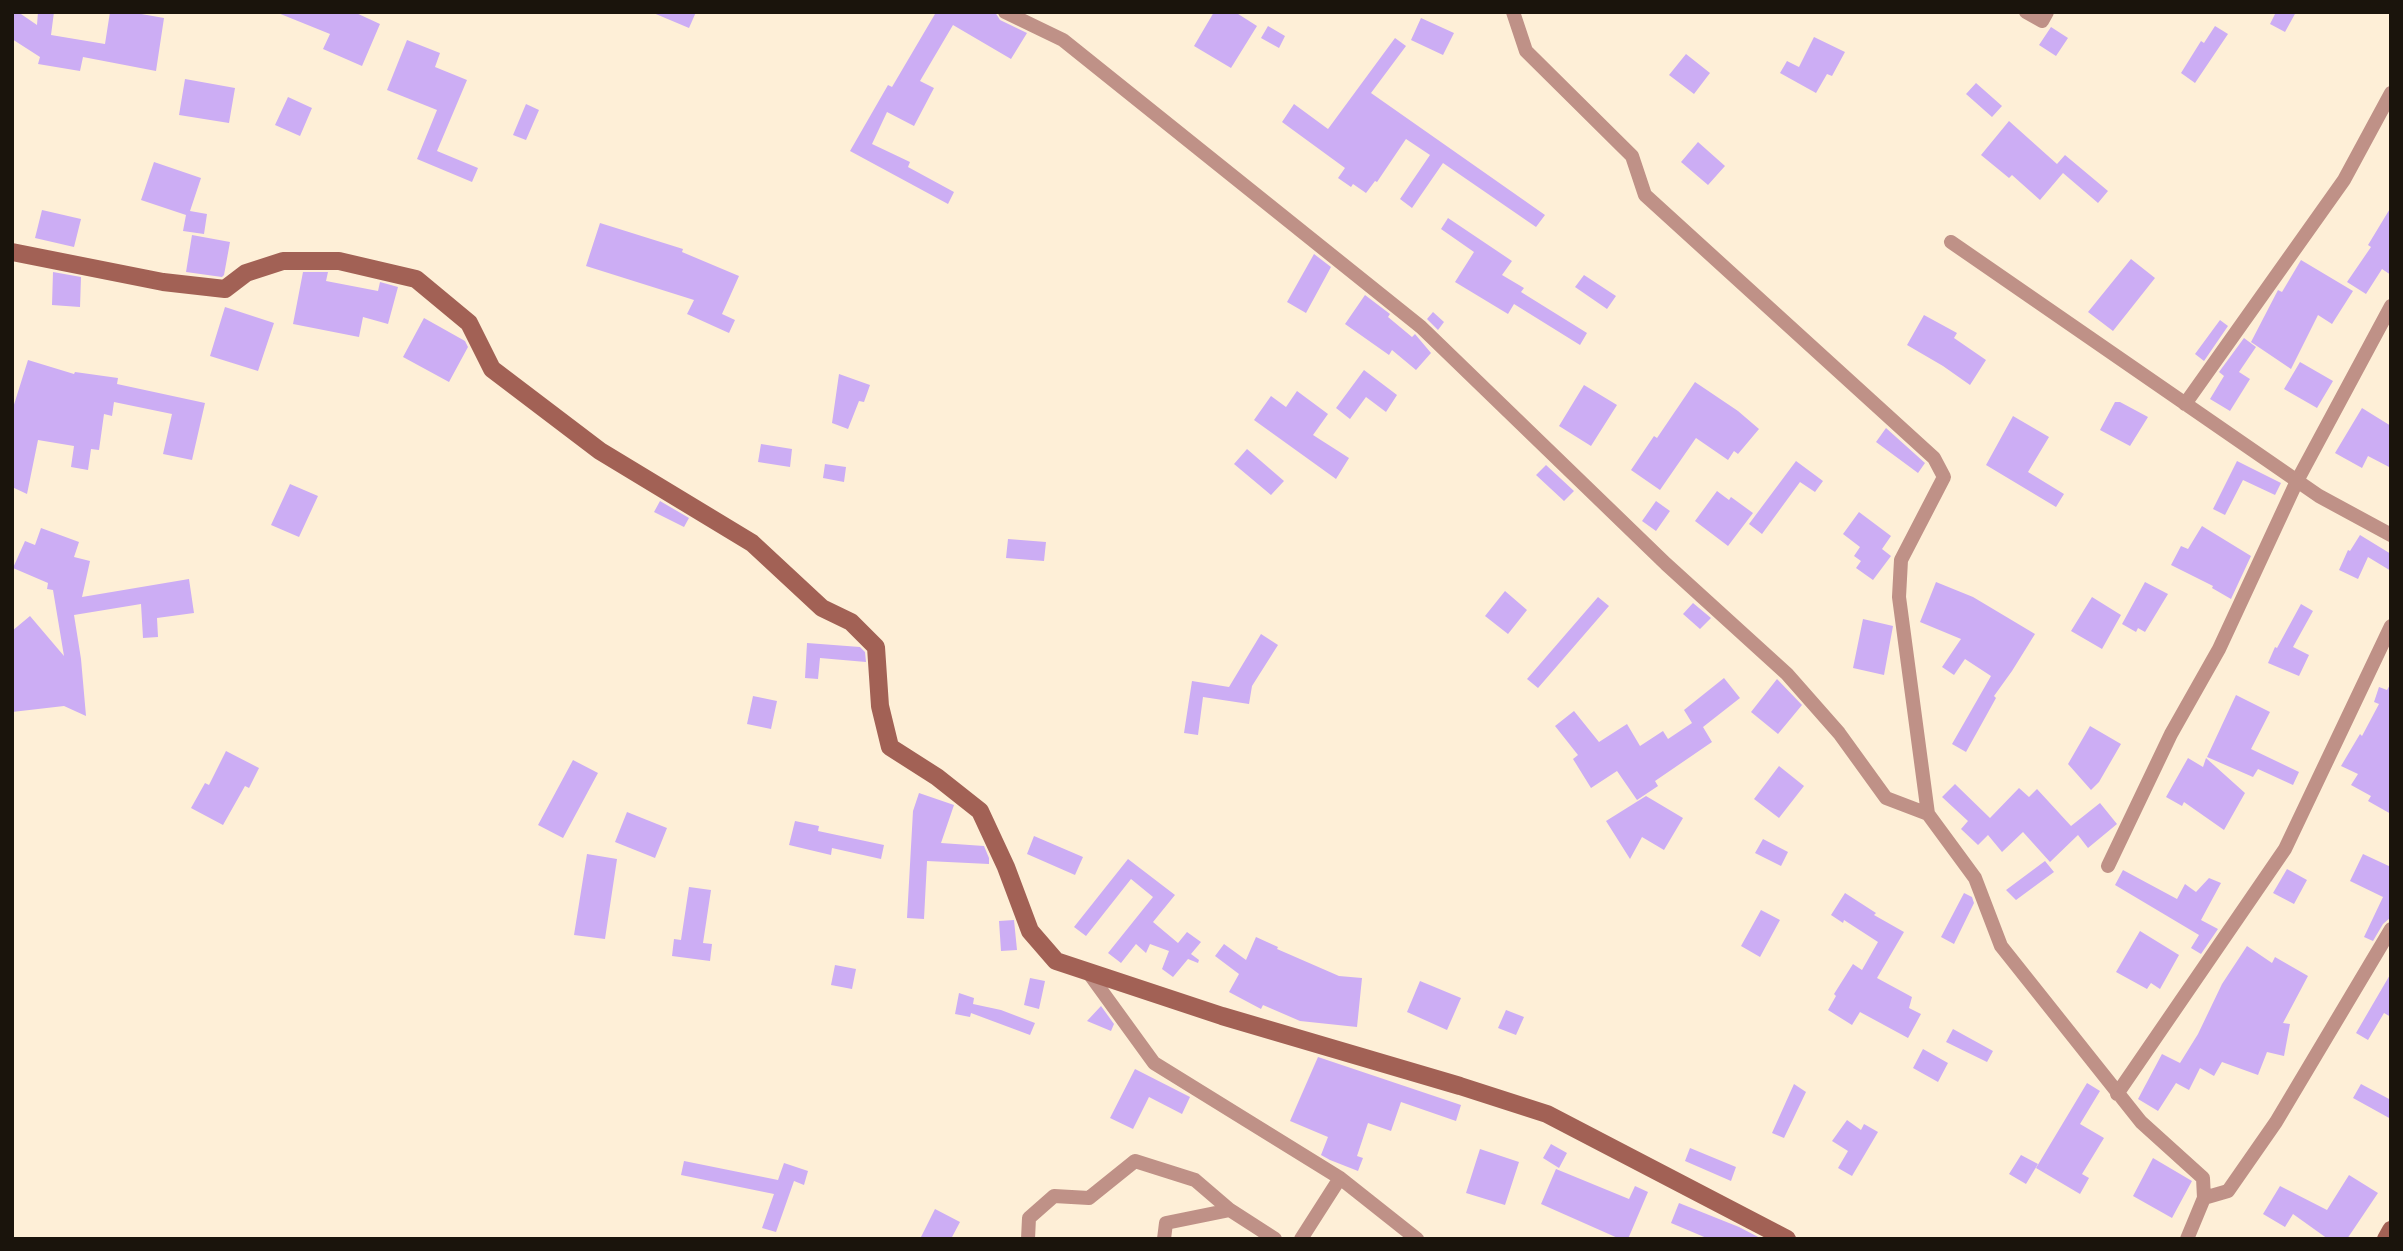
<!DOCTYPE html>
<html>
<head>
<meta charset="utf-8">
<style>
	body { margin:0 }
	#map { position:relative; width:2403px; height:1251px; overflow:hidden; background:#feefd7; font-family:"IBM Plex Sans",sans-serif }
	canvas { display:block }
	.frame { position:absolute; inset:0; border:14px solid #1a140c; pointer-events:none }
</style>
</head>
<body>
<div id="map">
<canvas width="2403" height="1251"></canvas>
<div class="frame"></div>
</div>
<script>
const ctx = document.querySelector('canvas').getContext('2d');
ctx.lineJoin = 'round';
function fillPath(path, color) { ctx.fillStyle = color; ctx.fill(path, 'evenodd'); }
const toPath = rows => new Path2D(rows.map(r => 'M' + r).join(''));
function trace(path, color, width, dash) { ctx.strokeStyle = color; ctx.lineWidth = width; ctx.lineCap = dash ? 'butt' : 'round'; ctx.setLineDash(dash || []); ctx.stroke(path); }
const building = toPath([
	[12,12,18,12,37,25,38,12,54,12,51,35,105,44,110,12,130,12,164,18,156,71,83,57,80,71,38,64,40,57,12,39],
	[354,12,380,24,362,66,323,49,330,34,278,13],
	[651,12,696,12,689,28],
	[932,12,995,12,1000,20,1027,33,1011,59,953,25,920,81,934,88,914,126,887,112,872,144,910,162,908,167,954,192,948,204,850,151,888,85,892,87,935,14],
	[1214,12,1235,12,1257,26,1231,68,1194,46],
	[2276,12,2296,12,2285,32,2270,24],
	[1421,18,1454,33,1443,55,1411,40],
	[1268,26,1285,36,1279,48,1261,38],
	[2215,26,2228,34,2195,83,2181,73,2201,41,2204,43],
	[2051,27,2068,38,2056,56,2039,45],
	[1814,37,1845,52,1832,76,1827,74,1816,93,1780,73,1787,61,1799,67],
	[1395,38,1406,46,1371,93,1545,215,1536,227,1443,163,1412,208,1400,199,1430,155,1406,139,1377,182,1375,181,1366,193,1353,184,1351,187,1338,178,1345,168,1282,122,1294,104,1328,129],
	[407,40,440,53,435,67,467,80,437,151,478,168,472,182,417,159,437,110,387,90],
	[1686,54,1710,73,1694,94,1669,75],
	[185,79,235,88,229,123,179,115],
	[1976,83,2002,106,1992,117,1966,94],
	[288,97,312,108,300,136,275,125],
	[526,104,539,110,526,140,513,135],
	[2009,121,2057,164,2065,155,2108,191,2098,203,2063,173,2040,200,2012,175,2009,178,1981,155],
	[1698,142,1725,166,1708,185,1681,162],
	[154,162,201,178,190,211,207,214,204,234,183,231,186,215,141,200],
	[2391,207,2391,275,2382,269,2366,294,2347,282,2371,247,2368,245],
	[42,210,81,219,74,247,35,238],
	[1448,218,1512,261,1502,275,1524,288,1521,292,1587,333,1580,345,1514,304,1508,314,1455,282,1474,252,1441,229],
	[600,223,683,249,682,252,739,276,722,314,735,320,729,333,687,314,694,300,586,266],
	[192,235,230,242,224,275,222,277,186,272],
	[1314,254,1331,267,1306,313,1287,302],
	[2131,259,2155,278,2113,331,2088,312],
	[2301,260,2353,291,2332,324,2318,315,2291,369,2251,342,2278,290,2282,292],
	[53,272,81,277,80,307,52,305],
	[303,272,328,272,326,281,378,291,380,282,398,287,388,324,363,317,359,337,293,324],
	[1584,275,1616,296,1607,309,1575,287],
	[1365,295,1390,314,1388,317,1412,337,1415,334,1431,353,1416,370,1392,350,1389,355,1345,324],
	[225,307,274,323,258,371,210,356],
	[1433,312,1444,322,1438,330,1427,319],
	[1924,315,1957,333,1954,338,1986,360,1970,385,1943,366,1907,345],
	[424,318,465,341,468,347,449,382,403,357],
	[2220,320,2228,326,2204,361,2195,354],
	[2244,338,2256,347,2239,372,2250,379,2230,411,2210,399,2224,376,2219,372],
	[28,360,74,374,75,372,118,378,117,384,205,403,192,460,163,454,172,414,114,402,112,416,104,414,99,450,91,449,88,470,71,467,74,446,38,440,27,494,12,487,12,411],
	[2300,362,2333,381,2317,408,2284,389],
	[1364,370,1397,395,1386,412,1366,397,1350,419,1336,408],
	[839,374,870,385,864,402,859,401,848,429,832,423],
	[1695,382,1738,411,1759,429,1738,454,1734,451,1728,460,1696,438,1660,490,1631,470,1654,436,1657,438],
	[1584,385,1617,405,1591,446,1559,426],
	[1297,391,1328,414,1313,435,1349,458,1336,479,1254,420,1271,396,1286,407],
	[2115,402,2120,402,2148,417,2130,446,2100,430],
	[2362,408,2391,426,2391,468,2368,456,2362,468,2335,453],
	[2013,416,2049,437,2028,472,2064,494,2056,507,1986,465],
	[1886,428,1925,463,1918,473,1876,442],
	[761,444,792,449,790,467,758,462],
	[1247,449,1284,481,1271,495,1234,464],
	[1796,461,1823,481,1815,492,1800,482,1762,534,1749,524],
	[2237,461,2281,483,2275,495,2243,480,2225,515,2213,509],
	[825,464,846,467,844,482,823,478],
	[1546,465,1574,491,1564,501,1536,475],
	[290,484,318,496,299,537,271,525],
	[1717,491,1729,500,1731,497,1753,513,1728,546,1695,521],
	[660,501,689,518,684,527,654,512],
	[1656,501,1670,511,1656,531,1642,521],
	[1859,512,1891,536,1882,549,1891,556,1873,580,1856,568,1861,561,1854,556,1860,547,1843,534],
	[2202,526,2251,556,2231,599,2212,588,2213,586,2171,565,2181,546,2188,549],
	[41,528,79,542,74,557,90,561,82,597,189,579,194,613,157,618,158,637,143,638,141,604,74,615,81,659,86,716,64,706,12,712,12,631,30,616,64,656,53,590,47,589,48,583,13,568,25,541,35,545],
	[2360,535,2391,554,2391,571,2368,557,2358,579,2339,570,2348,550,2350,551],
	[1008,539,1046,542,1044,561,1006,558],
	[1936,582,1973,597,2035,634,2012,671,1994,696,1996,698,1966,752,1952,744,1991,676,1965,659,1954,675,1942,667,1961,639,1920,622],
	[2145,582,2168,594,2145,632,2138,628,2136,632,2122,624],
	[1505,591,1527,610,1508,634,1485,616],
	[1598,597,1609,606,1538,688,1527,679],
	[2092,597,2121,615,2102,649,2071,631],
	[1693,603,1711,618,1700,629,1683,614],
	[2301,604,2313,611,2293,647,2309,655,2299,676,2268,663,2275,647,2277,648],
	[1863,619,1893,626,1884,675,1853,668],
	[1261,634,1278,645,1252,686,1249,704,1203,697,1198,735,1184,733,1192,681,1229,687],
	[807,643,860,647,865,652,866,662,820,658,818,679,805,678],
	[1724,678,1740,698,1703,727,1712,742,1655,781,1658,786,1637,800,1617,771,1591,788,1573,759,1578,755,1555,726,1574,711,1599,742,1627,724,1640,746,1663,731,1668,739,1692,723,1684,710],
	[1777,679,1802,705,1778,734,1751,712],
	[2391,683,2391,814,2368,801,2371,796,2351,785,2358,774,2341,766,2360,734,2362,736,2379,704,2374,702,2379,687,2387,690],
	[2236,695,2270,712,2251,749,2299,772,2293,785,2258,769,2253,777,2207,757],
	[753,696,777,701,771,729,747,724],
	[2090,726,2121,744,2099,782,2091,790,2068,764],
	[226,751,259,768,249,788,245,786,223,825,191,808,205,783,209,785],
	[2188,758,2203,767,2206,758,2245,793,2224,830,2184,802,2182,806,2166,797],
	[573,760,598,773,563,838,538,825],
	[1779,766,1804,786,1779,818,1754,799],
	[1955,784,1990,818,2019,788,2029,797,2037,789,2071,826,2100,803,2117,824,2088,848,2078,835,2050,862,2023,832,2002,852,1988,835,1978,845,1961,829,1968,821,1942,797],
	[919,793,954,805,941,843,984,846,989,858,989,864,927,861,924,919,907,918,913,811],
	[1646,796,1683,818,1664,850,1642,837,1630,859,1606,821],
	[627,812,667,828,655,858,615,842],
	[795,821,819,826,818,831,884,845,881,859,832,848,831,855,789,845],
	[1034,836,1083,857,1075,875,1027,854],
	[1763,839,1788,852,1781,866,1755,853],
	[587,854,617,859,605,939,574,935],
	[2363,854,2391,867,2391,917,2383,924,2373,941,2364,937,2383,897,2350,881],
	[1128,859,1175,895,1153,922,1178,943,1187,932,1201,942,1191,954,1199,960,1198,963,1188,959,1173,977,1162,969,1169,951,1150,944,1146,953,1136,944,1121,963,1108,953,1153,897,1131,879,1086,936,1074,927],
	[2045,861,2054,872,2016,900,2006,890],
	[2287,869,2307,880,2294,904,2273,893],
	[2123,870,2177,899,2185,884,2196,892,2209,878,2221,883,2201,920,2218,929,2201,954,2191,948,2199,935,2115,885],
	[689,887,711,890,703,943,712,944,710,961,672,956,674,939,681,940],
	[1845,893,1876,913,1874,915,1904,932,1877,978,1912,997,1909,1008,1921,1014,1908,1038,1860,1012,1852,1025,1828,1010,1836,996,1834,994,1853,964,1862,970,1878,942,1844,920,1843,923,1831,915],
	[1964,893,1972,897,1974,903,1954,944,1941,937],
	[1761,910,1780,920,1760,957,1741,946],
	[1014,920,1017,950,1001,951,999,921],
	[2140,931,2179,955,2160,989,2151,983,2147,989,2116,972],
	[1256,937,1278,947,1277,949,1339,976,1362,978,1357,1027,1300,1021,1263,1005,1261,1009,1229,992,1239,974,1215,956,1224,944,1246,960],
	[2247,946,2272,963,2275,957,2308,976,2283,1023,2290,1024,2284,1056,2267,1052,2258,1075,2222,1062,2214,1076,2200,1068,2189,1090,2176,1083,2158,1111,2138,1099,2162,1054,2180,1063,2198,1034,2222,984],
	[835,965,856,969,852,989,831,985],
	[2391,973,2391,1017,2384,1013,2368,1040,2356,1033],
	[1030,978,1045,981,1039,1009,1024,1005],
	[1420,981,1461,998,1447,1030,1407,1012],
	[959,993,974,998,973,1004,1001,1010,1035,1023,1030,1035,971,1013,970,1017,955,1014],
	[1101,1006,1114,1024,1111,1031,1087,1021],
	[1506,1010,1524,1017,1516,1035,1498,1028],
	[1953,1029,1993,1051,1987,1062,1946,1042],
	[1923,1049,1948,1063,1938,1082,1913,1068],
	[1318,1057,1461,1105,1456,1121,1401,1102,1391,1131,1368,1123,1357,1156,1363,1158,1358,1171,1330,1160,1321,1155,1328,1137,1290,1121],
	[1135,1069,1190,1097,1182,1114,1149,1097,1133,1129,1110,1118],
	[2087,1083,2100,1091,2080,1124,2104,1138,2082,1174,2089,1178,2080,1194,2036,1168],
	[1794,1084,1806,1092,1784,1138,1772,1133],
	[2361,1084,2391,1100,2391,1119,2353,1098],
	[1847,1120,1861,1130,1864,1124,1878,1132,1852,1176,1838,1168,1848,1151,1832,1141],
	[1551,1144,1567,1153,1559,1168,1543,1158],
	[1690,1148,1736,1167,1731,1181,1685,1161],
	[1480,1149,1519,1162,1505,1205,1466,1193],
	[2021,1155,2038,1164,2026,1184,2009,1174],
	[2153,1158,2192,1181,2172,1218,2133,1196],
	[684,1161,778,1180,784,1163,808,1171,804,1185,794,1181,776,1232,762,1228,774,1194,681,1175],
	[1556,1169,1629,1199,1635,1186,1648,1192,1628,1239,1620,1239,1541,1204],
	[2349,1175,2378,1193,2347,1239,2328,1239,2293,1214,2285,1227,2263,1214,2280,1186,2327,1210],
	[1679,1203,1739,1227,1762,1239,1709,1239,1671,1223],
	[935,1209,960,1222,951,1239,920,1239]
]);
const street = toPath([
	[1005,12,1063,40,1421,327,1666,564,1787,674,1839,733,1886,798,1928,814],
	[1513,12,1526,51,1632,156,1645,195,1934,458,1944,477,1901,560,1899,597,1928,814,1975,878,2001,946,2141,1122,2203,1178,2204,1198,2187,1239],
	[2026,12,2042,21,2047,12],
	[1951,242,2319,496,2391,535],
	[2185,404,2344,180,2391,93],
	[2108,866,2171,734,2219,649,2297,481,2391,306],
	[1088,972,1154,1063,1340,1178,1417,1239],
	[2117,1094,2285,849,2391,626],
	[2204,1198,2228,1191,2276,1122,2391,929],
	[1028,1239,1029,1218,1054,1196,1089,1198,1135,1161,1195,1180,1230,1210],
	[1164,1239,1166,1223,1230,1210,1275,1239],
	[1301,1239,1340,1178]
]);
const secondary = toPath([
	[12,252,163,282,225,289,246,273,283,261,339,261,416,279,469,323,492,369,600,451,752,543,822,608,851,622,876,647,880,706,890,747,937,777,980,811,1006,867,1030,931,1056,961,1222,1016,1460,1086,1547,1114,1787,1239],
	[2386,1239,2391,1230]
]);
fillPath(building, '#ccadf4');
trace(street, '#bf9187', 14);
trace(secondary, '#a26155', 18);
</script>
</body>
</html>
